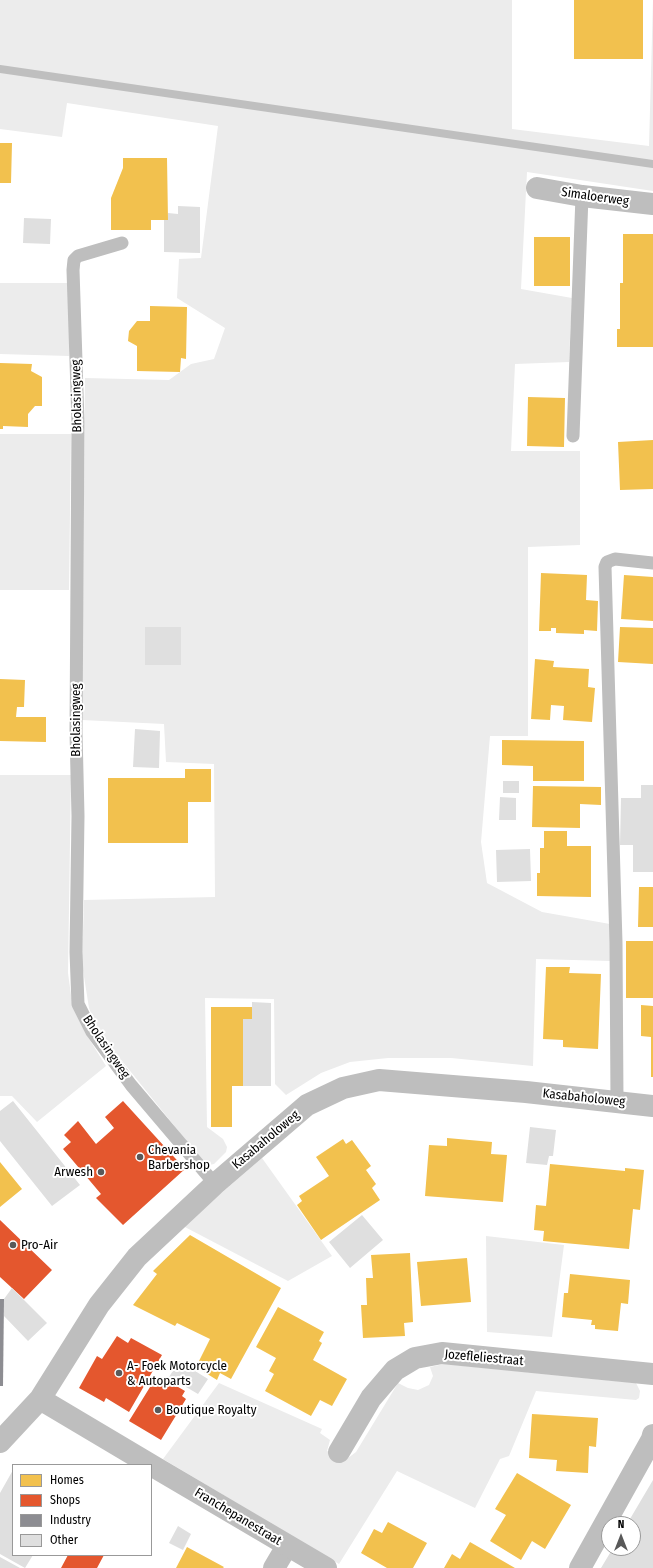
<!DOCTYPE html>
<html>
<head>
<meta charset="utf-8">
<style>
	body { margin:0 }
	#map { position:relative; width:653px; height:1568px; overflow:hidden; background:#fff; font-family:"Fira Sans Condensed",sans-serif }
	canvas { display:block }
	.legend { position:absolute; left:12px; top:1464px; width:140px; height:92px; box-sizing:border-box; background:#fff; border:1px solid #999; margin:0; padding:5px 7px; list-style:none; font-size:12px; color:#000 }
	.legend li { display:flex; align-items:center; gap:8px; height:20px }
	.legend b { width:20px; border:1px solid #999 }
	.north { position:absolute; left:601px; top:1516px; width:40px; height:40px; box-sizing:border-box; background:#fff; border:1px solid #999; border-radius:50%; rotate:0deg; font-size:11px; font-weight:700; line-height:16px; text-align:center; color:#000 }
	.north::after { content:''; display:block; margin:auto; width:14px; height:18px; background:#595959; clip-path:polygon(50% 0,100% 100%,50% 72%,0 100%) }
</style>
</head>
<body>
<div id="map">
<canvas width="653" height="1568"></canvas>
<ul class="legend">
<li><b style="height:11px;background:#f2c14e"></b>Homes</li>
<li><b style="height:11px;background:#e4572e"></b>Shops</li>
<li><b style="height:11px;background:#8d8d92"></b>Industry</li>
<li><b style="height:11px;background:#dfdfdf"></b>Other</li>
</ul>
<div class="north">N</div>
</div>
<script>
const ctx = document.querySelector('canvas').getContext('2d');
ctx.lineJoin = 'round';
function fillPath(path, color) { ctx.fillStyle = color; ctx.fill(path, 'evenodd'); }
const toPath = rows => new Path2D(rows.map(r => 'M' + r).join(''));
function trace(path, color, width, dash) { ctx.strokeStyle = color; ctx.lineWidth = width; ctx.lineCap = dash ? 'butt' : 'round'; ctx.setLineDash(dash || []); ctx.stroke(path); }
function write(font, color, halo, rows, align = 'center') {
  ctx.font = font + ' "Fira Sans Condensed",sans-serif'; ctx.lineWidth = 4; ctx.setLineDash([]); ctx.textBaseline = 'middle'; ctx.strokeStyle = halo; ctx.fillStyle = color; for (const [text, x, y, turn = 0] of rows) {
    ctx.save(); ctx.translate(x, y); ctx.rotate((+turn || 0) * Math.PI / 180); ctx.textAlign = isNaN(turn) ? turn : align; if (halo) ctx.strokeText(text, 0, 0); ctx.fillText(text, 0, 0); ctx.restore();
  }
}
const green = toPath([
	[0,0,512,0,512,129,649,146,653,0,653,191,527,172,521,289,572,298,570,338,569,362,515,364,511,451,580,451,580,545,528,547,528,736,490,736,481,842,487,883,542,912,610,924,610,961,536,959,533,1066,451,1058,388,1058,350,1062,321,1073,286,1095,275,1084,274,999,205,998,207,1127,223,1139,227,1147,226,1152,214,1164,209,1165,205,1164,110,1046,96,1026,89,1008,82,964,84,900,215,897,214,764,166,762,164,724,82,720,85,378,169,380,191,364,214,359,225,328,177,298,179,259,201,258,218,126,67,103,62,137,0,129],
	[0,283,67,283,70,308,69,356,0,354],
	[0,434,71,434,69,590,0,590],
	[0,775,71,775,68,973,71,995,77,1016,86,1034,106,1066,37,1122,12,1096,0,1096],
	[262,1158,332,1256,288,1281,183,1226],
	[486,1236,564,1245,552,1337,487,1332],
	[444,1364,636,1383,640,1391,639,1398,636,1400,536,1391,509,1456,500,1459,475,1508,397,1471,339,1564,163,1459,219,1383,322,1429,320,1433,330,1440,327,1451,344,1461,356,1452,398,1383,408,1388,418,1390,429,1385,433,1376,430,1367]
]);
const homes = toPath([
	[574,0,643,0,643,59,574,59],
	[0,143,12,143,11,183,0,183],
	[123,158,167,158,168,220,151,220,151,230,111,230,111,198,123,168],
	[623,234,653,234,653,347,617,347,617,329,620,329,620,283,623,283],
	[534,237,570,237,570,286,534,286],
	[150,306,187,307,186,359,181,358,180,372,137,371,137,346,128,341,129,331,137,321,150,321],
	[0,363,32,364,31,371,42,377,42,406,35,406,28,414,28,427,3,426,3,429,0,429],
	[528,397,565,398,564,447,527,446],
	[653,440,653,489,620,490,618,442],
	[541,573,587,575,586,600,598,601,597,631,584,630,584,634,556,633,556,628,551,628,551,631,539,631],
	[624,575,653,577,653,621,621,619],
	[620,627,653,628,653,664,618,662],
	[535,659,554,661,553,667,589,669,588,687,595,688,592,722,563,720,564,706,551,705,550,720,531,719],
	[0,679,25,680,24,707,17,707,16,717,46,717,46,742,0,741],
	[502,740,584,741,584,781,533,781,533,766,502,765],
	[185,769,211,769,211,802,188,802,188,843,108,843,108,778,185,778],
	[533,786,601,787,601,805,580,804,580,828,532,827],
	[544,831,567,831,567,846,591,846,591,897,537,896,537,873,540,873,540,848,544,848],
	[639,887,653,887,653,927,638,927],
	[626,941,653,941,653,998,626,998],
	[546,967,570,967,569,973,601,974,598,1049,563,1047,563,1040,543,1039],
	[641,1005,653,1006,653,1077,651,1077,651,1037,641,1036],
	[211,1007,252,1007,252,1019,243,1019,243,1086,232,1086,232,1127,211,1127],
	[447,1138,492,1142,491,1154,507,1155,503,1202,425,1196,429,1145,447,1146],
	[343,1139,346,1144,352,1140,371,1166,366,1170,376,1184,372,1188,380,1200,321,1240,297,1205,302,1201,299,1196,329,1176,316,1157],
	[0,1162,22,1189,0,1207],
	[550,1164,625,1171,625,1168,644,1170,640,1210,633,1209,629,1249,543,1241,544,1231,534,1230,536,1205,546,1206],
	[190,1235,281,1288,231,1379,220,1373,217,1380,196,1367,210,1339,177,1323,175,1326,133,1305,157,1274,153,1271],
	[410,1253,413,1322,404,1323,405,1336,363,1338,361,1305,367,1305,366,1278,373,1278,371,1255],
	[467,1258,471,1302,421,1306,417,1262],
	[570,1274,630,1280,628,1304,621,1303,618,1331,595,1329,595,1325,591,1325,592,1320,562,1317,564,1293,568,1293],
	[278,1307,324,1332,319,1341,322,1343,313,1360,347,1379,332,1406,320,1400,311,1416,265,1391,274,1374,269,1371,276,1358,256,1347],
	[532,1414,598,1418,596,1447,589,1446,588,1473,556,1471,557,1460,529,1458],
	[517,1473,571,1505,545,1549,532,1541,521,1560,490,1541,506,1515,495,1509],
	[388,1522,427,1543,413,1568,387,1568,361,1553,374,1529,382,1533],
	[470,1542,515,1568,444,1568,452,1554,460,1559],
	[187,1547,224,1567,223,1568,176,1568]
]);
const shops = toPath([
	[123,1101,185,1169,123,1225,96,1198,101,1194,63,1149,71,1142,64,1135,78,1121,96,1144,114,1128,105,1117],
	[0,1220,52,1270,24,1299,0,1277],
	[117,1336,128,1343,131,1338,162,1355,129,1412,106,1398,104,1402,79,1388,97,1356,102,1359],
	[155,1379,164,1384,166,1380,185,1391,182,1396,186,1399,161,1440,129,1421],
	[68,1555,104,1555,97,1568,61,1568]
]);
const industry = toPath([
	[0,1299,4,1299,3,1386,0,1386]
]);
const stream = toPath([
	[0,69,653,164]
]);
const building = toPath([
	[178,206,200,207,200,253,164,252,164,220,168,220,168,213,178,214],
	[24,218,51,219,50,244,23,243],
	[145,627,181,627,181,665,145,665],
	[135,729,160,731,159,768,133,767],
	[503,781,519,781,519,793,503,793],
	[641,785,653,785,653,872,633,872,633,845,620,845,621,798,641,798],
	[500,797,516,798,516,820,499,820],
	[530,849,531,881,497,882,496,850],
	[252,1002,271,1003,271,1086,243,1086,243,1019,252,1019],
	[13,1101,80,1185,52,1206,0,1141,0,1111],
	[530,1127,556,1130,553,1156,549,1156,547,1165,526,1163],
	[362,1215,383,1240,350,1268,329,1242],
	[12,1288,47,1323,28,1341,4,1316,4,1299],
	[179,1361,208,1379,198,1394,169,1377],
	[13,1470,13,1555,33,1555,25,1568,0,1554,0,1493],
	[653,1480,653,1568,601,1568,613,1548,633,1548,633,1524,627,1524],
	[178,1526,191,1534,183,1550,169,1543],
	[0,1557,20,1568,0,1568]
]);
const service = toPath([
	[122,243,78,256,74,260,73,270,78,422,76,732,78,816,76,952,78,1004,92,1032,131,1085,215,1184],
	[573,436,582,196],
	[617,1101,616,943,605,567,607,562,615,559,653,563]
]);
const minor = toPath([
	[537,188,582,196,653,204],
	[339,1452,371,1398,395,1370,415,1358,442,1353,653,1374],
	[274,1568,287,1546],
	[580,1568,652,1439,653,1435]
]);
const tertiary = toPath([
	[40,1399,151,1465],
	[0,1442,40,1399,99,1305,137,1257,215,1184,307,1105,343,1088,379,1080,526,1092,653,1106],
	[151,1465,326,1568]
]);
const markers = [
	[140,1157,4,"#595959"],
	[101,1172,4,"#595959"],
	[13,1245,4,"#595959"],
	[119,1373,4,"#595959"],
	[158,1410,4,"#595959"]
];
const streetNames = [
	["Simaloerweg",595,197,8],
	["Bholasingweg",77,396,-91],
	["Bholasingweg",76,720,-90],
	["Bholasingweg",106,1047,56],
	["Kasabaholoweg",584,1098,6],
	["Kasabaholoweg",266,1140,-40],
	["Jozefleliestraat",484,1358,5],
	["Franchepanestraat",238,1517,31]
];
const poiNames = [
	["Chevania",148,1150],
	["Barbershop",148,1165],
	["Arwesh",93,1172,"right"],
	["Pro-Air",21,1245],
	["A- Foek Motorcycle",127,1366],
	["& Autoparts",127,1381],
	["Boutique Royalty",166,1410]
];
fillPath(green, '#ececec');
fillPath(homes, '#f2c14e');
fillPath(shops, '#e4572e');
fillPath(industry, '#8d8d92');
trace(stream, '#bfbfbf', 8);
fillPath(building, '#dfdfdf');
trace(service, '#bebebe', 13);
trace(minor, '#bebebe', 22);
trace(tertiary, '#bebebe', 22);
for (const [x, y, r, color] of markers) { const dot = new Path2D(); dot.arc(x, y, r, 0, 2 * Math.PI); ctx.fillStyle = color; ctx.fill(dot); trace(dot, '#fff', 1.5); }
write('13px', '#000', '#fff', streetNames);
write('13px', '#000', '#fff', poiNames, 'left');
</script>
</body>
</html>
